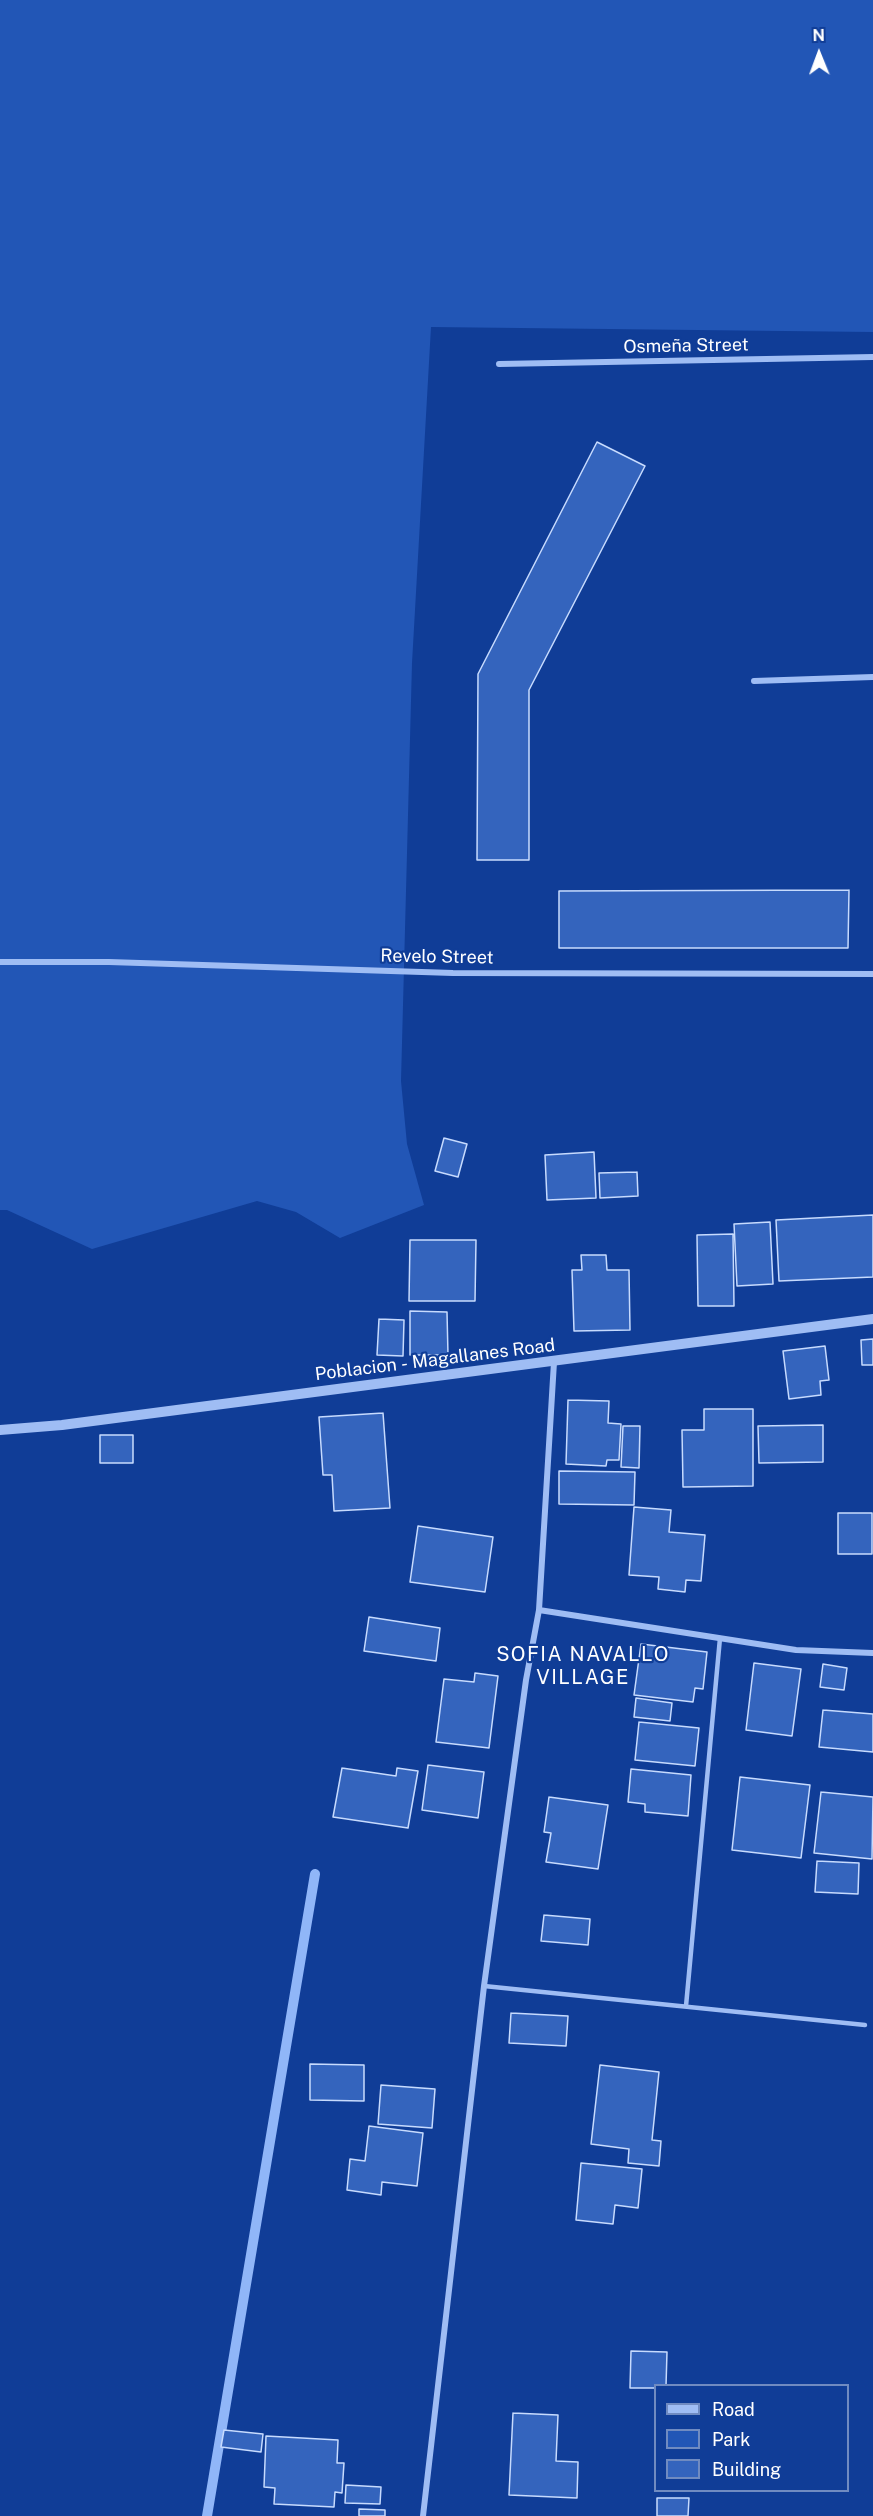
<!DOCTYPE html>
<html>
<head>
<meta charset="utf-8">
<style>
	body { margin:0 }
	#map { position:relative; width:873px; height:2516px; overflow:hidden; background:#103d97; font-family:"Public Sans",sans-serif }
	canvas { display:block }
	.legend { position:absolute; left:654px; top:2384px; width:195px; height:108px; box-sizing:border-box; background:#103d97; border:2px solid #708bc1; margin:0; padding:8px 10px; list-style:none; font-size:18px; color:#fff }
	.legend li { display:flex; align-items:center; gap:12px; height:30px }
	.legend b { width:30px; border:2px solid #708bc1 }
	.north { position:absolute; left:789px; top:24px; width:60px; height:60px; -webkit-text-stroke:4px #103d97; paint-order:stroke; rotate:359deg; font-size:16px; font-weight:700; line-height:24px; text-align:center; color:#fff }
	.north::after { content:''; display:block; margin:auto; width:21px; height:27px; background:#fff; clip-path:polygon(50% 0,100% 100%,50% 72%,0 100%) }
</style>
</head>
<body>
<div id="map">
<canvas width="873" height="2516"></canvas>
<ul class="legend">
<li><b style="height:8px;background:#9fbdf4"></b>Road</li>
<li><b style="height:16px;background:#2256b6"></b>Park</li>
<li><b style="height:16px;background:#3464bd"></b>Building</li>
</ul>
<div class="north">N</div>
</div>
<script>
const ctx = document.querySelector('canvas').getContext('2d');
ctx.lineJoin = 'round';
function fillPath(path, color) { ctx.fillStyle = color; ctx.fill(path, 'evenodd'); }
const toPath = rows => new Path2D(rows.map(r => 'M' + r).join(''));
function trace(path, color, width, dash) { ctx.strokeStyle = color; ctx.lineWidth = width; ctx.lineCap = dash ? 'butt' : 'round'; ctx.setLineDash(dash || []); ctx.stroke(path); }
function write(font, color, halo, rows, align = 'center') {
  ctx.font = font + ' "Public Sans",sans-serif'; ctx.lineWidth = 4.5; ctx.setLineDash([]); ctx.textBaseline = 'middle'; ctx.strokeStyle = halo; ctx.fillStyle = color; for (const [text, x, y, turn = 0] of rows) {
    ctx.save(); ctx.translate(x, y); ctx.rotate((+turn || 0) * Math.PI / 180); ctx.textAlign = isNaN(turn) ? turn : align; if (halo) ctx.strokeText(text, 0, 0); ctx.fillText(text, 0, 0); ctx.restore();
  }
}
const green = toPath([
	[0,0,873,0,873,332,431,327,412,663,401,1081,407,1144,424,1205,340,1238,296,1212,257,1201,92,1249,7,1210,0,1210]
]);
const stream = toPath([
	[207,2516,315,1874]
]);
const building = toPath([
	[597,442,645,466,529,690,529,860,477,860,478,674,597,442],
	[849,890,848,948,559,948,559,891,849,890],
	[444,1138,467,1144,458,1177,435,1171,444,1138],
	[594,1152,596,1198,547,1200,545,1155,594,1152],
	[637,1172,638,1196,600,1198,599,1173,637,1172],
	[873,1215,873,1277,779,1281,776,1220,873,1215],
	[770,1222,773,1284,737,1286,734,1224,770,1222],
	[733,1234,734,1306,698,1306,697,1235,733,1234],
	[410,1240,476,1240,475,1301,409,1301,410,1240],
	[581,1255,606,1255,607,1270,629,1270,630,1330,574,1331,572,1270,582,1270,581,1255],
	[410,1311,447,1312,448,1355,410,1355,410,1311],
	[379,1319,404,1320,403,1356,377,1355,379,1319],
	[873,1339,873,1365,862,1365,861,1340,873,1339],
	[825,1346,829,1380,820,1381,821,1395,789,1399,783,1351,825,1346],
	[568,1400,609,1401,608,1423,621,1424,619,1460,607,1460,606,1466,566,1464,568,1400],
	[704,1409,753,1409,753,1486,683,1487,682,1430,704,1430,704,1409],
	[383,1413,390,1508,334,1511,332,1475,323,1475,319,1417,383,1413],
	[823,1425,823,1462,759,1463,758,1426,823,1425],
	[623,1426,640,1426,639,1468,621,1467,623,1426],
	[100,1435,133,1435,133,1463,100,1463,100,1435],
	[559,1471,635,1472,634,1505,559,1504,559,1471],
	[634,1507,671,1510,669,1532,705,1535,701,1581,686,1580,685,1592,658,1589,659,1577,629,1575,634,1507],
	[838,1513,872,1513,872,1554,838,1554,838,1513],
	[418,1526,493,1537,485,1592,410,1582,418,1526],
	[369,1617,440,1628,436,1661,364,1651,369,1617],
	[641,1644,707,1652,703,1689,695,1688,693,1702,634,1695,641,1644],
	[754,1663,801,1669,792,1736,746,1730,754,1663],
	[823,1664,847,1668,844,1690,820,1687,823,1664],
	[475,1673,498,1676,489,1748,436,1742,444,1679,474,1682,475,1673],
	[636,1698,672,1703,670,1721,634,1717,636,1698],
	[823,1710,873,1714,873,1752,819,1747,823,1710],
	[639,1722,699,1728,695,1766,635,1760,639,1722],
	[428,1765,484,1772,478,1818,422,1810,428,1765],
	[342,1768,396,1776,397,1768,418,1771,408,1828,333,1817,342,1768],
	[631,1769,691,1775,688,1816,645,1812,645,1804,628,1802,631,1769],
	[740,1777,810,1785,801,1858,732,1850,740,1777],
	[821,1792,873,1797,872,1859,814,1853,821,1792],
	[549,1797,608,1805,598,1869,546,1862,551,1833,544,1832,549,1797],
	[817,1861,859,1863,858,1894,815,1892,817,1861],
	[544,1915,590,1919,588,1945,541,1941,544,1915],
	[511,2013,568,2016,566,2046,509,2043,511,2013],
	[310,2064,364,2065,364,2101,310,2100,310,2064],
	[600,2065,659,2072,652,2140,661,2141,659,2166,628,2163,629,2149,591,2144,600,2065],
	[381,2085,435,2089,432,2128,378,2124,381,2085],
	[369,2126,423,2133,417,2186,382,2182,381,2195,347,2190,350,2159,365,2161,369,2126],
	[581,2163,642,2169,638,2208,615,2205,613,2224,576,2220,581,2163],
	[631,2351,667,2352,666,2386,656,2386,656,2388,630,2388,631,2351],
	[513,2413,558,2415,556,2461,578,2462,577,2498,509,2495,513,2413],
	[224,2430,263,2434,261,2452,221,2447,224,2430],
	[266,2436,338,2440,337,2463,344,2463,342,2493,335,2492,334,2507,274,2504,275,2488,264,2487,266,2436],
	[346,2485,381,2487,380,2504,345,2503,346,2485],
	[657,2498,689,2498,688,2516,657,2516,657,2498],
	[359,2509,385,2510,385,2516,359,2516,359,2509]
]);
const service = toPath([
	[484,1986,865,2025],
	[686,2006,720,1638]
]);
const minor = toPath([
	[499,364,873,357],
	[754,681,873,677],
	[0,962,109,962,453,973,873,974],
	[539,1610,796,1650,873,1653],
	[423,2516,484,1986,526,1680,539,1610,554,1362]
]);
const tertiary = toPath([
	[0,1430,62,1425,873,1319]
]);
const streetNames = [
	["Osmeña Street",686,346,-1],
	["Revelo Street",437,957,1],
	["Poblacion - Magallanes Road",435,1360,-7]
];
const neighbourhoodNames = [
	["SOFIA NAVALLO",583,1655],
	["VILLAGE",583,1678]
];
fillPath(green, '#2256b6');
trace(stream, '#90b6f8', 10);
fillPath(building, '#3464bd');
trace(building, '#c7dbfe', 1.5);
trace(service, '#9fbdf4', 4.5);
trace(minor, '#9fbdf4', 6);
trace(tertiary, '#9fbdf4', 10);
write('18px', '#fff', '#103d97', streetNames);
ctx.letterSpacing = '1.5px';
write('20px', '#fff', '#103d97', neighbourhoodNames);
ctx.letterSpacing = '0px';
</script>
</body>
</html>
